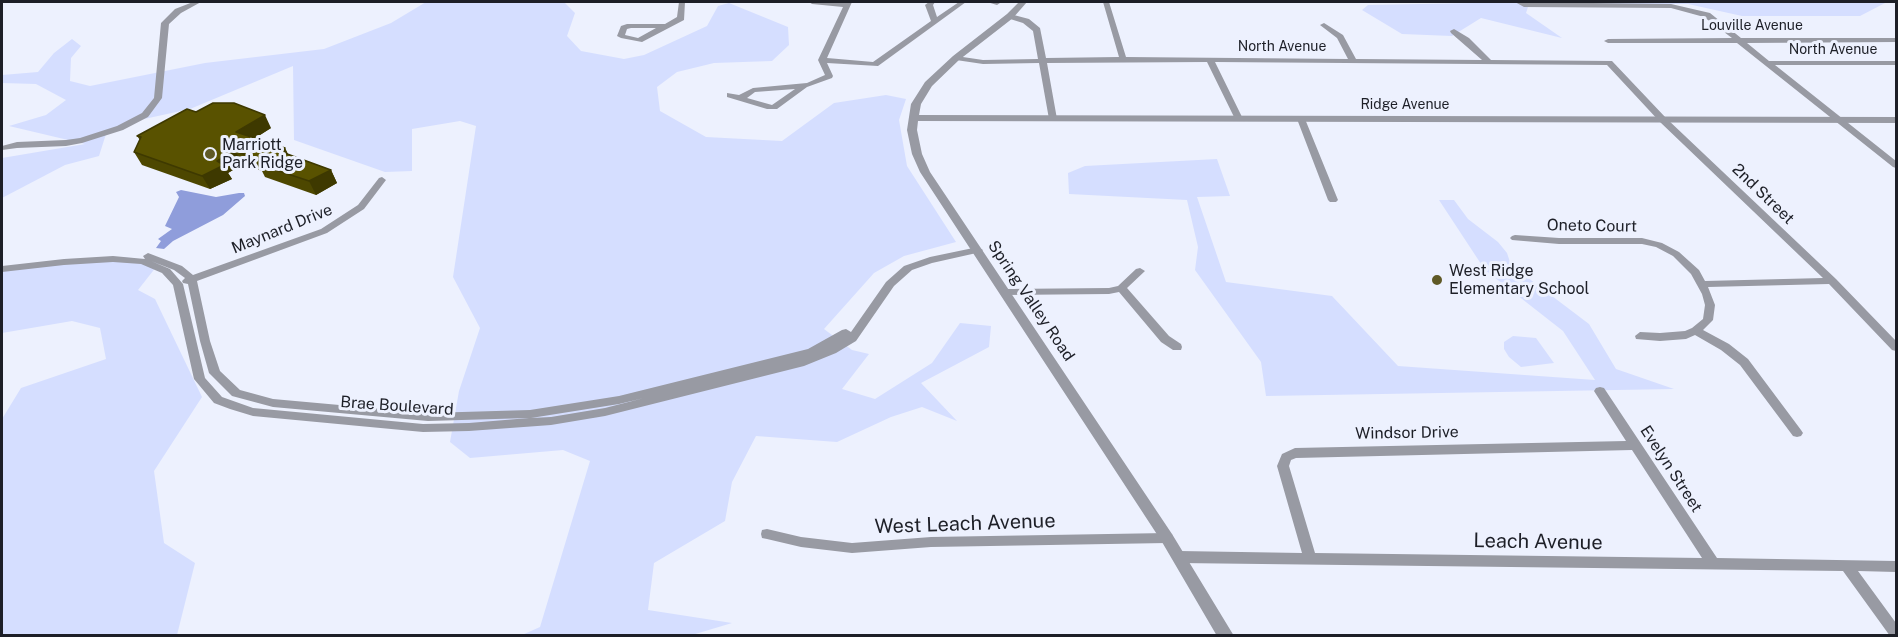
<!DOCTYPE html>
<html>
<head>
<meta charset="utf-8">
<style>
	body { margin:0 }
	#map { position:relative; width:1898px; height:637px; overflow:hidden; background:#edf1fe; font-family:"Public Sans",sans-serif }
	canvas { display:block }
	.frame { position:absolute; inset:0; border:3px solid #1d1f27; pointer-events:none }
</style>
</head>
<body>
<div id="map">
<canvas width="1898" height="637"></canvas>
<div class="frame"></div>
</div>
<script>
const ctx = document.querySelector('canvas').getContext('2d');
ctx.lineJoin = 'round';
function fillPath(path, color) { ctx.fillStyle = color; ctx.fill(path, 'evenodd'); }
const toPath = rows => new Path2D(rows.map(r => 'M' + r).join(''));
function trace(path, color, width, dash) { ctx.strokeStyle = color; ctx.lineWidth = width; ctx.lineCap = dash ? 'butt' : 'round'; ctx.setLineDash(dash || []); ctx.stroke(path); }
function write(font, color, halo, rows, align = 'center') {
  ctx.font = font + ' "Public Sans",sans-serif'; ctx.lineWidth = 6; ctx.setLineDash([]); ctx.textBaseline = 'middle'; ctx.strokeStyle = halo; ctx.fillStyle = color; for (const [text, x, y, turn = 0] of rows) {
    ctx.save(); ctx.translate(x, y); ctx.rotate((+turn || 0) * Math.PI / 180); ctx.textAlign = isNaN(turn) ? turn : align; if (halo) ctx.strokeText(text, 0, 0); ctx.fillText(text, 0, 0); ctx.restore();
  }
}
const green = toPath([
	[426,2,564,2,575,13,567,36,581,51,624,59,644,55,707,26,718,6,729,3,788,27,789,45,772,61,714,63,677,72,657,87,660,111,706,137,782,141,834,103,886,95,906,99,899,120,907,166,956,242,904,256,874,273,824,329,852,350,869,354,842,389,875,399,932,363,960,323,991,326,989,347,921,383,957,421,922,407,891,417,837,442,756,436,732,482,725,521,654,563,648,610,732,623,692,635,522,635,540,627,590,461,563,450,470,458,450,442,459,391,480,328,453,277,476,126,460,121,412,129,412,171,385,172,294,140,293,66,190,109,135,121,106,134,99,156,65,165,2,198,2,158,85,144,9,126,46,115,66,100,36,84,2,83,2,75,38,72,54,53,72,39,81,46,71,58,70,81,90,86,205,63,324,49,391,23],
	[1528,2,1887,2,1860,16,1742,16,1688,4,1529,4,1526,13,1562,38,1481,18,1452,36,1402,34,1362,10,1368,5],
	[1217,159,1230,196,1197,197,1226,282,1332,296,1398,366,1595,380,1563,331,1485,270,1439,200,1454,200,1468,219,1498,242,1507,253,1511,265,1589,324,1616,369,1674,389,1266,396,1261,362,1195,270,1198,247,1187,200,1069,194,1068,173,1085,166],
	[123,257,160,262,138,290,155,299,202,397,154,471,164,543,195,563,177,635,2,635,2,419,21,388,106,359,100,328,72,321,2,333,2,269],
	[1513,336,1536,338,1554,363,1521,367,1509,357,1504,349,1504,342]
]);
const water = toPath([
	[181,190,216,197,239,193,244,193,245,196,223,215,173,241,164,249,156,248,161,241,158,239,172,229,165,226,179,197,176,192]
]);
const minor = toPath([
	[193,2,201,2,181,13,169,24,162,98,148,117,123,130,82,143,66,146,17,148,2,150,2,146,17,142,66,140,80,138,117,126,142,113,154,98,161,23,175,9,193,2],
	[679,2,685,2,684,20,642,42,621,38,617,36,621,26,627,24,665,24,677,17,679,2],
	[631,28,656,28,638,38,625,35,627,29,631,28],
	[809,2,852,2,827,58,873,62,931,21,925,5,929,2,935,2,933,5,937,17,959,2,966,2,878,66,827,63,833,76,832,78,807,87,777,109,767,109,727,97,727,93,739,95,753,88,807,83,825,75,818,60,843,7,812,4,809,2],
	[795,89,772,105,747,98,755,92,795,89],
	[987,2,999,2,1000,3,997,5,987,2],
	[1103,2,1109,2,1126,57,1348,59,1337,38,1320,25,1324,23,1343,35,1356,59,1482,60,1451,33,1450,31,1454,29,1469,38,1491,60,1612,61,1666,118,1836,279,1896,341,1896,351,1892,350,1829,284,1708,287,1715,305,1713,320,1703,330,1729,344,1748,359,1801,430,1803,433,1801,436,1797,437,1793,436,1740,365,1721,350,1695,335,1686,339,1660,341,1636,339,1635,336,1640,332,1660,333,1685,331,1692,328,1703,319,1705,305,1702,294,1691,274,1673,256,1656,247,1642,244,1559,244,1512,240,1510,238,1512,236,1515,235,1559,238,1642,238,1662,243,1679,252,1699,270,1705,281,1823,278,1660,122,1607,65,1215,62,1243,119,1239,121,1235,119,1207,62,1047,63,1057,119,1053,121,1049,119,1039,63,983,64,956,60,952,58,956,56,983,60,1038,59,1033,31,1023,23,1007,18,1006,16,1010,14,1029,19,1040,28,1046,58,1119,57,1103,2],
	[1515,2,1671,4,1710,13,1741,38,1896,38,1896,42,1747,43,1769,61,1896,61,1896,65,1775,65,1896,161,1896,168,1893,167,1737,43,1608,43,1604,41,1608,39,1732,38,1704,17,1671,8,1524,7,1515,2],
	[1298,117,1301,117,1305,119,1338,200,1336,202,1330,202,1328,200,1297,119,1298,117],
	[382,177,386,180,364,209,327,233,197,281,210,341,220,371,240,390,273,399,428,413,530,410,619,396,808,349,842,330,846,329,851,332,886,282,904,266,930,257,978,247,983,250,981,252,932,263,912,270,894,286,856,341,836,353,804,366,605,416,551,425,469,431,423,432,253,416,230,409,214,403,194,379,173,285,162,273,141,264,113,262,64,265,2,272,2,266,64,259,113,256,145,259,143,256,148,253,182,266,193,275,321,229,358,205,379,178,382,177],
	[151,261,174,270,185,278,182,281,183,283,188,284,200,341,209,373,232,396,273,407,428,421,529,418,469,423,423,424,253,408,222,397,205,378,183,284,170,269,151,261],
	[644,398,605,408,551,417,531,418,619,404,644,398],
	[1140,268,1145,271,1127,288,1169,336,1181,344,1182,347,1181,350,1173,350,1161,342,1119,292,1109,294,1005,295,1000,292,1005,289,1109,288,1118,286,1136,269,1140,268],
	[1600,387,1604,388,1717,558,1896,561,1896,572,1858,571,1896,623,1896,636,1890,636,1843,571,1179,563,1174,561,1172,557,1174,553,1179,551,1302,553,1277,466,1282,454,1295,448,1626,441,1594,391,1596,388,1600,387],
	[1632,450,1702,558,1315,553,1289,466,1291,460,1296,458,1632,450],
	[767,529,801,537,852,543,931,537,1167,533,1172,534,1173,538,1172,542,1167,543,931,547,852,553,801,547,767,539,762,538,761,534,762,530,767,529]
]);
const tertiary = toPath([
	[1019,2,1027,2,1013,18,959,60,932,86,921,104,919,115,1896,117,1896,123,918,121,917,130,922,154,930,172,1172,534,1234,636,1217,636,1162,542,920,172,912,154,907,130,911,104,925,82,953,56,1007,14,1019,2]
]);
const wall = toPath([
	[196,112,271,128,255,138,285,148,288,154,331,170,337,183,316,195,265,177,262,171,243,164,228,173,232,179,210,189,142,165,134,152,140,140,137,136]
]);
const shadedWall = toPath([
	[265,115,271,128,243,146,236,132],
	[285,148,291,161,279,151],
	[235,151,243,164,228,173,232,179,210,189,202,176,217,161],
	[331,170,337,183,316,195,309,181]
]);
const building = toPath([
	[213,103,234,103,265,115,236,132,285,148,279,151,331,170,309,181,258,164,262,160,235,151,217,161,224,165,202,176,134,152,141,137,137,136,187,109,196,112,213,103]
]);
const markers = [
	[210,154,6,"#5f5926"],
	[1437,280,6,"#5f5926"]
];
const farStreetnames = [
	["Louville Avenue",1752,26],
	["North Avenue",1282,47],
	["North Avenue",1833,50],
	["Ridge Avenue",1405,105]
];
const poiNames = [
	["Marriott",222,145],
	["Park Ridge",222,163],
	["West Ridge",1449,271],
	["Elementary School",1449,289]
];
const streetNames = [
	["2nd Street",1763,194,44],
	["Oneto Court",1592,226,1],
	["Maynard Drive",282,229,-22],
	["Spring Valley Road",1031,301,56],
	["Brae Boulevard",397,406,4],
	["Windsor Drive",1407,433,-1],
	["Evelyn Street",1671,469,57]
];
const nearStreetnames = [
	["West Leach Avenue",965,524,-2],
	["Leach Avenue",1538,542,1]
];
fillPath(green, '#d5deff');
fillPath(water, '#8f9ddb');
fillPath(minor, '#989aa3');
fillPath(tertiary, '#989aa3');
fillPath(wall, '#4d4700');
fillPath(shadedWall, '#3e3900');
fillPath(building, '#595200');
trace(building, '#3e3900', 1.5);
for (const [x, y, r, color] of markers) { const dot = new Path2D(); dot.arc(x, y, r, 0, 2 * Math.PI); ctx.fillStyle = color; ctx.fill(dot); trace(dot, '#edf1fe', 2); }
write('14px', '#1d1f27', '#edf1fe', farStreetnames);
write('16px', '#1d1f27', '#edf1fe', poiNames, 'left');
write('16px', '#1d1f27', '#edf1fe', streetNames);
write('20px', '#1d1f27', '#edf1fe', nearStreetnames);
</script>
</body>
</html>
